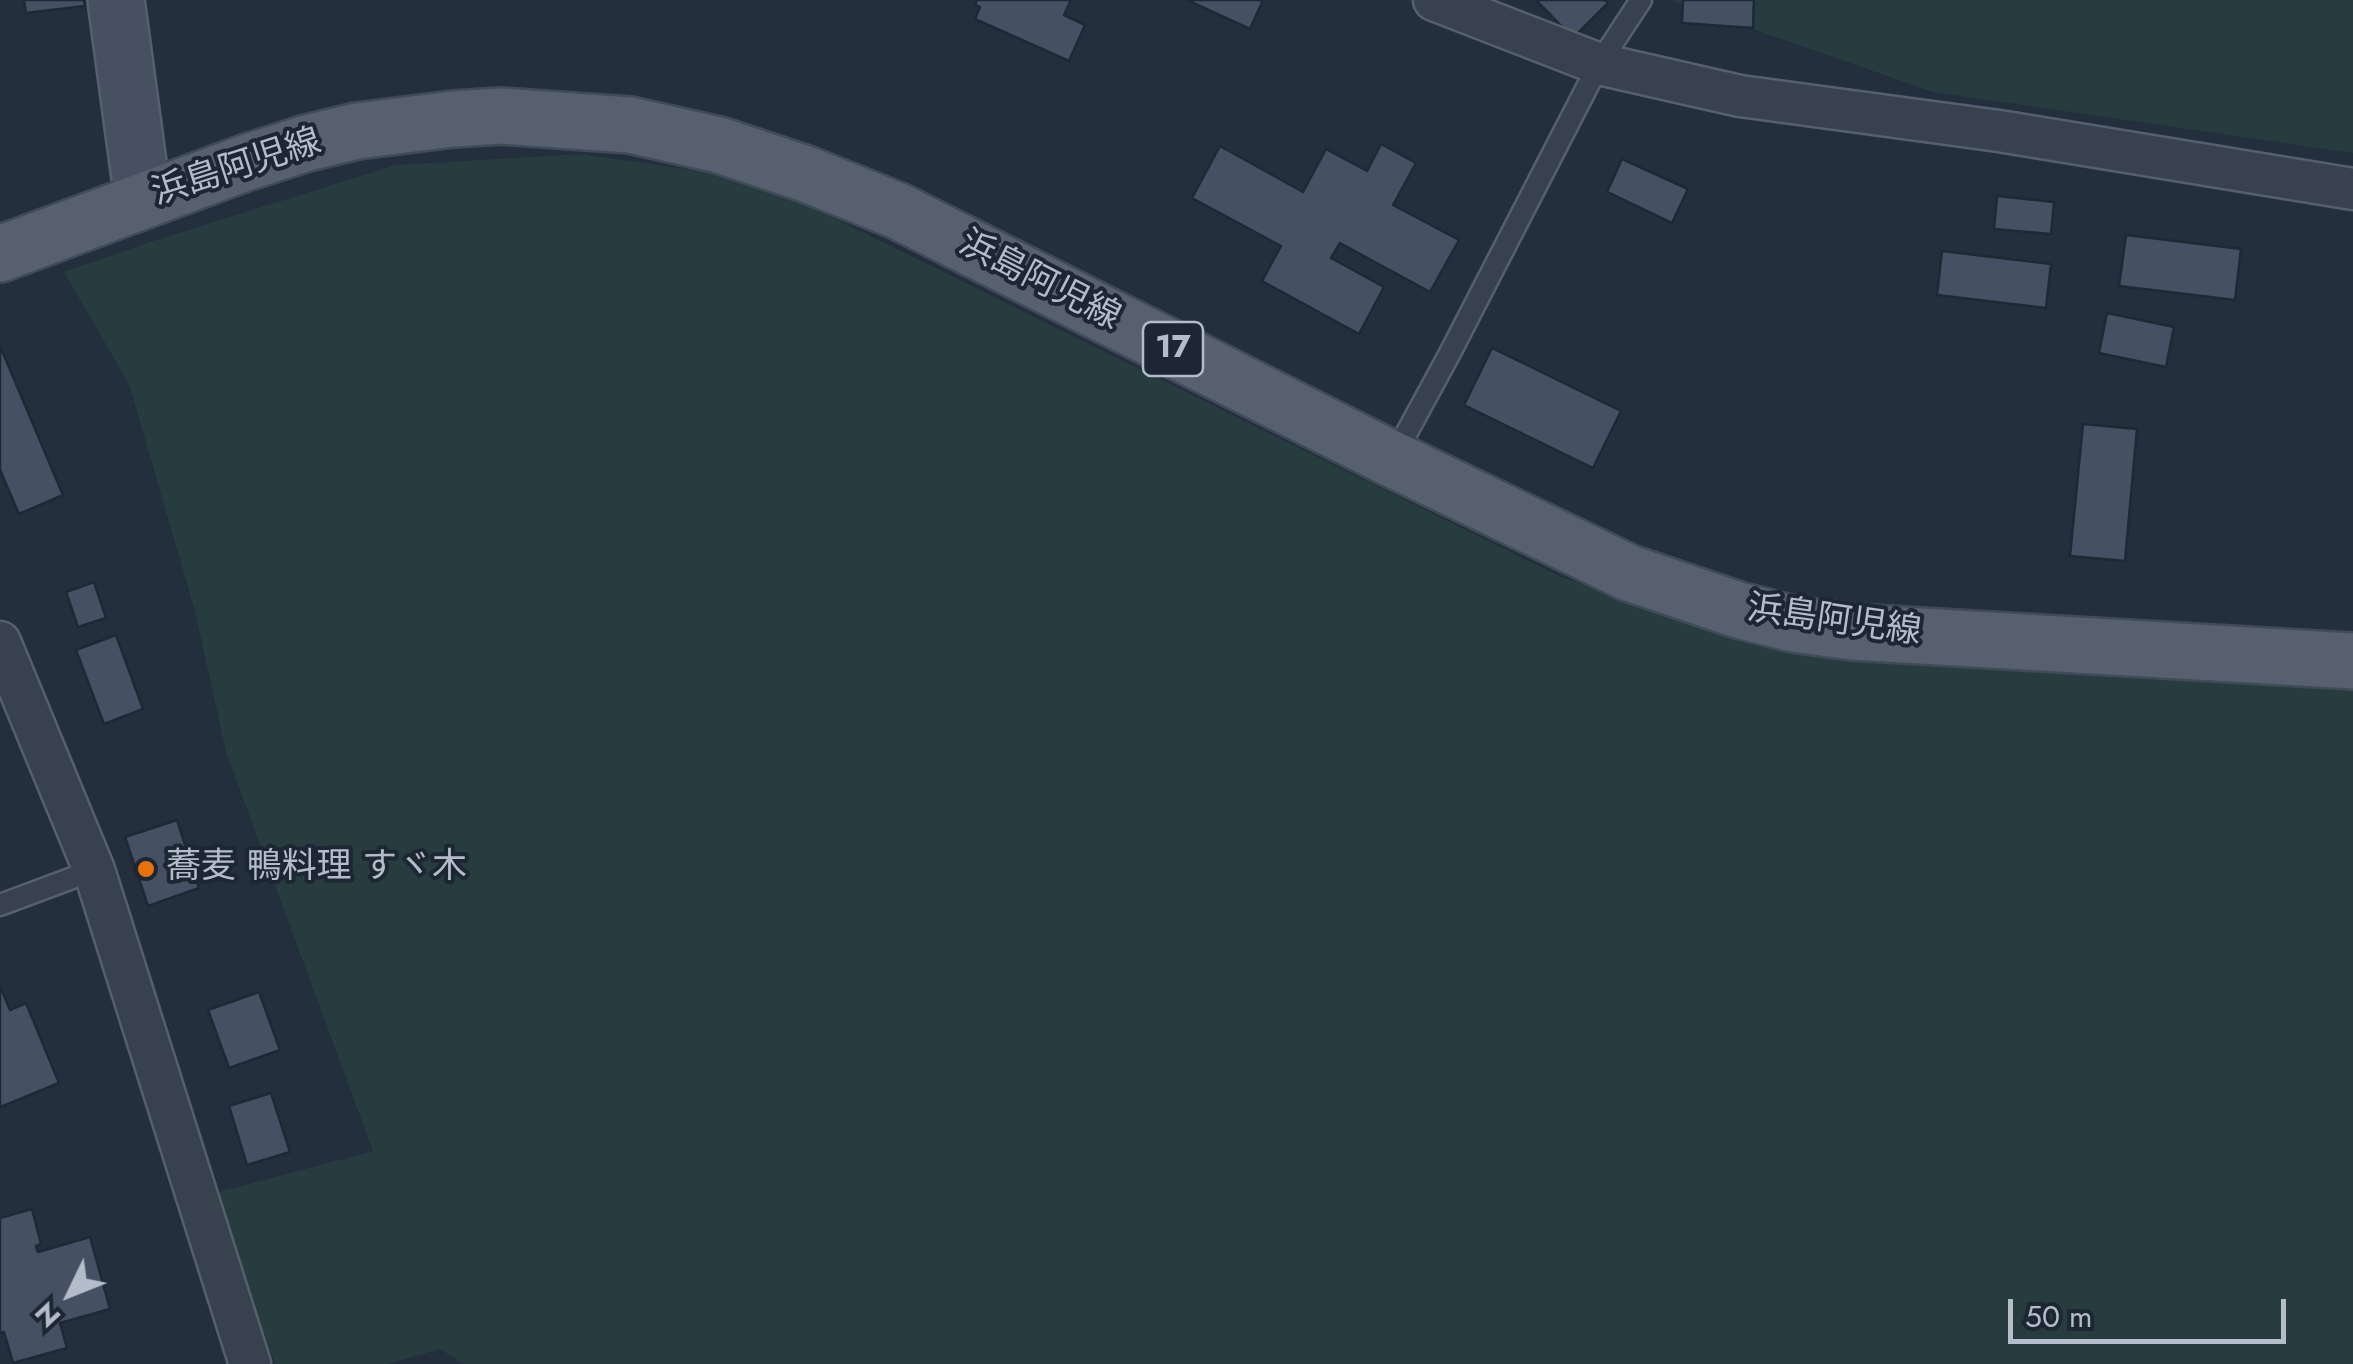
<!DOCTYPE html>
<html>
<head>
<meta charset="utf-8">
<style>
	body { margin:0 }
	#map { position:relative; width:2353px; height:1364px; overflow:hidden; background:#242f3e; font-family:Jost,sans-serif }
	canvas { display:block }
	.north { position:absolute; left:20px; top:1244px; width:100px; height:100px; -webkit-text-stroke:8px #1d2633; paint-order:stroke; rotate:227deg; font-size:28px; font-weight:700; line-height:40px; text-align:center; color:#b4bcc9 }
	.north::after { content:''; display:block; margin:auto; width:35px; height:45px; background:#b4bcc9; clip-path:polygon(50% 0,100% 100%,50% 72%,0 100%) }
	.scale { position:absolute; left:2008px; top:1299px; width:278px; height:45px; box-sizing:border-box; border:5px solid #b4bcc9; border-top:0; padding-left:12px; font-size:30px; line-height:35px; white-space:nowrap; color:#b4bcc9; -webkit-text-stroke:8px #1d2633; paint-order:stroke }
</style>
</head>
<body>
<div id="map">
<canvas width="2353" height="1364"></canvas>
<div class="north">N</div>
<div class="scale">50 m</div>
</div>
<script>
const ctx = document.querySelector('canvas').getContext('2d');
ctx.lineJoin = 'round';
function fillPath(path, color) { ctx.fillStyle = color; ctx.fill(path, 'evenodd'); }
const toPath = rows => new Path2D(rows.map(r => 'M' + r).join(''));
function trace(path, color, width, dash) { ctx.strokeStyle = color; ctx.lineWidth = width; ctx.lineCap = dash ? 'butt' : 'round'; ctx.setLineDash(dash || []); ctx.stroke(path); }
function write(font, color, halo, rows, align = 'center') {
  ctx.font = font + ' Jost,"Noto Sans JP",sans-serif'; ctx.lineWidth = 8; ctx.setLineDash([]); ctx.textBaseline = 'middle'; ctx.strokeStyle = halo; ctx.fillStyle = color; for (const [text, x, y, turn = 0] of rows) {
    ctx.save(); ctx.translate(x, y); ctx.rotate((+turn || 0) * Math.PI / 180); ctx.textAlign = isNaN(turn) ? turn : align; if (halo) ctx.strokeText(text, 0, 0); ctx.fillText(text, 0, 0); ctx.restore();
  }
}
const green = toPath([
	[1670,0,2353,0,2353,153,1933,92],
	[581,154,755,179,1561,577,1792,646,2353,686,2353,1364,463,1364,440,1349,387,1364,275,1364,215,1193,373,1151,226,752,195,611,129,384,64,272,150,242,396,165]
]);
const building = toPath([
	[24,0,84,0,85,6,26,13,24,0],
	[977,0,1071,0,1064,15,1085,25,1069,61,975,19,980,7,975,5,977,0],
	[1187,0,1263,0,1250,29,1187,0],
	[1536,0,1605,0,1608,3,1573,38,1536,0],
	[1683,0,1754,0,1753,28,1682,23,1683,0],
	[1381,144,1416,163,1393,205,1459,240,1430,292,1340,243,1331,258,1384,287,1359,334,1262,281,1281,246,1192,198,1220,146,1303,192,1326,149,1367,171,1381,144],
	[1622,159,1688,189,1672,223,1607,192,1622,159],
	[1997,196,2054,202,2051,234,1994,229,1997,196],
	[2126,235,2241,249,2235,300,2119,286,2126,235],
	[1942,251,2051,264,2046,308,1937,295,1942,251],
	[2107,313,2174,327,2166,367,2099,353,2107,313],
	[0,346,63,495,19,514,0,470,0,346],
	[1492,348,1621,411,1593,468,1464,405,1492,348],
	[2083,424,2137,429,2125,561,2070,556,2083,424],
	[94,582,106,618,78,627,66,592,94,582],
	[116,635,143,709,104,724,76,650,116,635],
	[177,820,199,888,148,906,125,837,177,820],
	[0,986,10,1010,26,1003,59,1083,0,1107,0,986],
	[259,992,280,1050,229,1068,208,1010,259,992],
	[271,1093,290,1152,247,1165,229,1106,271,1093],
	[32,1209,41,1244,36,1246,38,1252,90,1237,110,1309,60,1323,67,1348,13,1363,4,1332,0,1333,0,1218,32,1209]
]);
const lane = toPath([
	[1393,458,1450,353,1599,64,1641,0],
	[0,905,94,870]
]);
const street = toPath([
	[1434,0,1599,64,1740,96,1999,131,2353,189],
	[0,642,94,870,250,1364]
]);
const secondary = toPath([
	[116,0,143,200]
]);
const primary = toPath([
	[0,254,245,163,307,143,357,131,453,119,501,116,630,125,719,145,806,174,898,211,1392,459,1629,573,1738,610,1793,624,1852,632,2353,661]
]);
const markers = [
	[146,869,10,"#e8710a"]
];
const shields = [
	[1173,349,60]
];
const shieldNames = [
	["17",1173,349]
];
const streetNames = [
	["浜島阿児線",237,169,-18],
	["浜島阿児線",1039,282,27],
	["浜島阿児線",1834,622,8]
];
const poiNames = [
	["蕎麦 鴨料理 すヾ木",166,869]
];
fillPath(green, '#263c3f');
fillPath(building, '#455162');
trace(building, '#1f2835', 2.5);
trace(lane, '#565f6c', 25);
trace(street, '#565f6c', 45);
trace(secondary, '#565f6c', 60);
trace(primary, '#414a57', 60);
trace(lane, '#38414e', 20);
trace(street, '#38414e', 40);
trace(secondary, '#465061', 55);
trace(primary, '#56606e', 55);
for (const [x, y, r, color] of markers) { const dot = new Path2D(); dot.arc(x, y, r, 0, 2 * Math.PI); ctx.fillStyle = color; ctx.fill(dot); trace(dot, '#1d2633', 4); }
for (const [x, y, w] of shields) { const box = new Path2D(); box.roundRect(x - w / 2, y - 27, w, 54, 8); ctx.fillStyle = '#1d2633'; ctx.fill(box); trace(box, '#b4bcc9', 2.5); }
write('bold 32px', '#b4bcc9', null, shieldNames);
write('35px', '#b4bcc9', '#1d2633', streetNames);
write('35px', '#b4bcc9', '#1d2633', poiNames, 'left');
</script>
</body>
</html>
